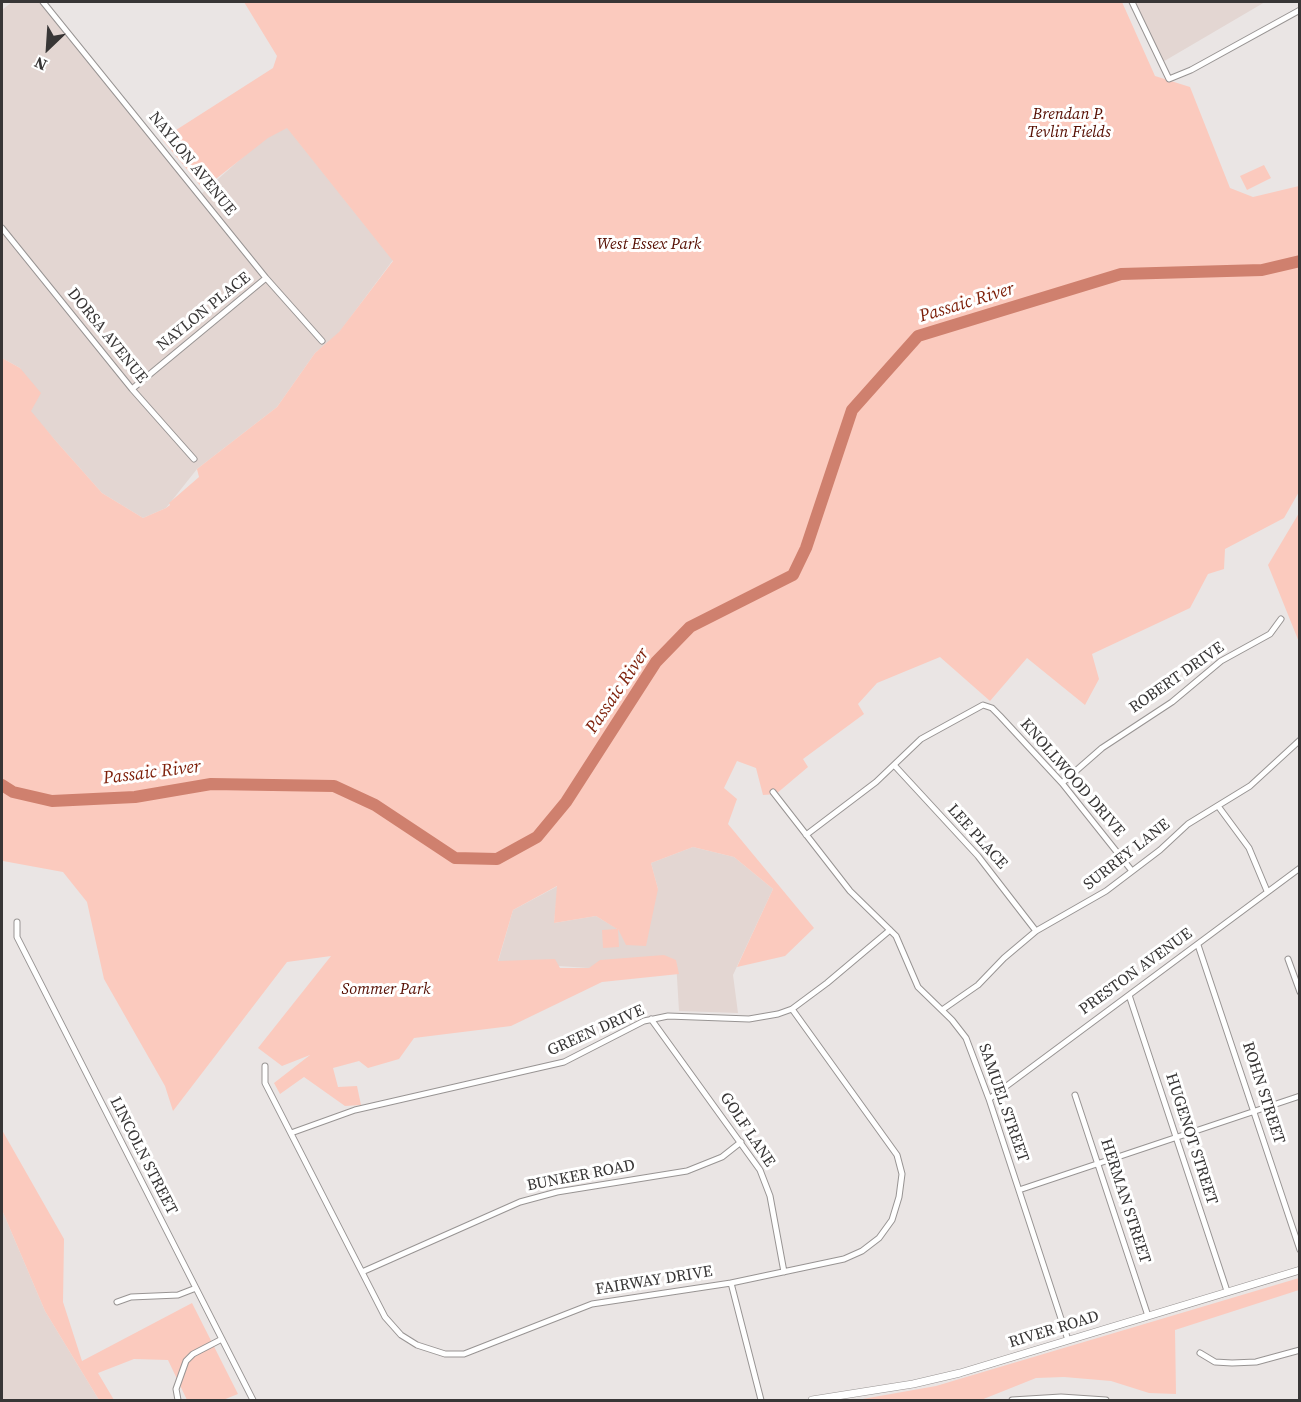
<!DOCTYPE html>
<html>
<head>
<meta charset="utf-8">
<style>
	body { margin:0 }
	#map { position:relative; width:1301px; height:1402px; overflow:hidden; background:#eae5e4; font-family:"Source Serif 4",serif }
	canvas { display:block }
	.frame { position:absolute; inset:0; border:3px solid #383636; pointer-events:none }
	.north { position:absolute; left:18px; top:18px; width:60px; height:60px; -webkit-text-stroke:4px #fff; paint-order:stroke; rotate:205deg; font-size:16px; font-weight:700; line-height:24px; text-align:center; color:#383636 }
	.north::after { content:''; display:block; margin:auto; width:21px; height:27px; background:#383636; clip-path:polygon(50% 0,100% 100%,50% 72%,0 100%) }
</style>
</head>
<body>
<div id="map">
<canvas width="1301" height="1402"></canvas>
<div class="frame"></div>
<div class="north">N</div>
</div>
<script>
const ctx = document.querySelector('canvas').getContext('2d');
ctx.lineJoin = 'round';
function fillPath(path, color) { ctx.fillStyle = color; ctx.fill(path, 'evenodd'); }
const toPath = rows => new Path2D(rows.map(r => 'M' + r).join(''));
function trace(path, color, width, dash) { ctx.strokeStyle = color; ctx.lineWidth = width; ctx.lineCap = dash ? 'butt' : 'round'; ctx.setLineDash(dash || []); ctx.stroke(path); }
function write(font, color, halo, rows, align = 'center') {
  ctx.font = font + ' "Source Serif 4",serif'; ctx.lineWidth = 6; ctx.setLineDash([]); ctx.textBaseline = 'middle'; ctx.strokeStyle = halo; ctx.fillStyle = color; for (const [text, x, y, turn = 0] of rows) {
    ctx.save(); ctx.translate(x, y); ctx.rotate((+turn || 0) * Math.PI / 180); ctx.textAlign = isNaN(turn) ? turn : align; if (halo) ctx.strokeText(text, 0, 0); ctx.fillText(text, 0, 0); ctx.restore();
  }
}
const built = toPath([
	[12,2,44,2,200,195,261,141,287,127,393,260,338,334,315,353,277,407,197,469,166,508,143,518,102,493,30,412,20,368,2,358,2,10],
	[1133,2,1265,2,1161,63],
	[693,847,734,857,773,889,733,975,738,1013,679,1011,676,961,589,968,498,962,513,910,558,886,554,923,596,916,621,931,658,889,651,863],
	[2,1210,45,1311,99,1400,2,1400]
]);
const green = toPath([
	[244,2,1122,2,1155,76,1190,87,1230,188,1253,197,1299,186,1300,490,1284,518,1225,549,1224,569,1208,574,1190,608,1092,654,1099,679,1085,705,1027,658,990,701,940,657,877,683,858,704,864,714,803,759,808,767,776,794,763,795,756,768,737,761,724,788,737,799,728,824,814,928,785,956,737,967,773,889,734,857,693,847,651,863,658,889,646,946,626,945,618,929,619,947,603,948,602,930,617,929,596,916,554,923,557,886,513,910,498,961,555,959,560,968,589,968,600,960,664,955,676,960,679,974,602,982,511,1026,414,1038,399,1059,368,1068,359,1061,333,1068,338,1087,357,1086,361,1105,345,1106,304,1077,280,1094,274,1083,310,1055,282,1066,258,1048,331,956,287,962,173,1111,165,1086,104,979,87,902,63,872,3,861,2,913,2,358,20,368,41,393,31,411,55,440,102,493,143,518,166,508,170,505,169,503,199,477,197,469,277,407,315,353,339,332,393,261,287,128,268,138,203,189,162,139,273,68,277,56],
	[1264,165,1271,178,1247,190,1240,176],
	[1299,513,1300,513,1299,642,1268,565],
	[2,1130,64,1239,63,1302,82,1361,192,1303,238,1394,223,1400,187,1400,168,1360,134,1359,98,1373,114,1400,99,1400,45,1311,2,1210],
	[1299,1278,1299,1290,1175,1330,1176,1394,1149,1393,1111,1381,1064,1377,1036,1378,981,1400,857,1400,936,1386]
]);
const river = toPath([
	[2,785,13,792,52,801,135,797,211,784,334,786,375,805,455,858,497,859,537,837,566,802,656,662,690,627,793,575,806,548,852,410,918,336,1121,274,1262,270,1300,261]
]);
const minor = toPath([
	[43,2,266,278,322,341],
	[1132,2,1169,79,1191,70,1300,10],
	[2,228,132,389,194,459],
	[132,389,266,278],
	[894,765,978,856,1036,931],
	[1062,783,1102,748,1172,702,1221,661,1270,634,1281,619],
	[773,792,850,891,896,936,918,987,952,1020,966,1038,989,1099,1068,1340],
	[1218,806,1249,848,1267,891],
	[806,835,876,782,921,739,983,705,992,708,1000,716,1062,783,1132,871],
	[17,922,17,937,253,1400],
	[1198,945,1300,1250],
	[1288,959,1300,992],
	[1129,995,1227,1291],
	[942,1010,978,985,1004,958,1036,931,1106,891,1160,850,1188,824,1250,786,1300,740],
	[651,1019,760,1170,770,1196,784,1272],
	[265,1066,265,1083,385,1317,401,1335,417,1345,445,1354,464,1354,592,1304,731,1283,844,1259,862,1251,879,1238,892,1220,899,1197,902,1174,897,1155,792,1009],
	[1075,1095,1148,1316],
	[989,1099,1300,868],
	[291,1133,355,1110,564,1062,644,1021,668,1016,749,1019,778,1014,792,1009,827,983,890,930],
	[1019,1190,1300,1096],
	[362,1272,520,1202,557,1192,687,1171,722,1157,741,1142],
	[731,1283,761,1400],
	[117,1302,131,1297,178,1295,196,1288],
	[1200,1353,1215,1362,1232,1363,1256,1362,1300,1350],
	[178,1400,176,1389,186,1361,193,1354,222,1339],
	[1012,1400,1061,1397,1106,1400]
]);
const tertiary = toPath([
	[812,1400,913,1384,960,1373,1300,1270]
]);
const parkNames = [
	["Brendan P.",1069,115],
	["Tevlin Fields",1069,133],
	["West Essex Park",649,245],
	["Sommer Park",386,990]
];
const streetNames = [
	["NAYLON AVENUE",192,164,51],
	["NAYLON PLACE",204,312,-39],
	["DORSA AVENUE",107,336,51],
	["ROBERT DRIVE",1177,678,-35],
	["KNOLLWOOD DRIVE",1072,778,49],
	["LEE PLACE",977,837,48],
	["SURREY LANE",1127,855,-38],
	["PRESTON AVENUE",1136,972,-36],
	["GREEN DRIVE",596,1031,-24],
	["ROHN STREET",1263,1093,72],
	["SAMUEL STREET",1003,1103,71],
	["GOLF LANE",747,1130,56],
	["HUGENOT STREET",1191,1139,72],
	["LINCOLN STREET",143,1156,63],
	["BUNKER ROAD",581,1176,-11],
	["HERMAN STREET",1125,1201,72],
	["FAIRWAY DRIVE",654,1281,-9],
	["RIVER ROAD",1054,1330,-17]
];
const waterNames = [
	["Passaic River",967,303,-17],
	["Passaic River",618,691,-56],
	["Passaic River",152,773,-7]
];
fillPath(built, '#e3d6d2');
fillPath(green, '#fbcabe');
trace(river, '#cf806e', 12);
trace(minor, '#989493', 7);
trace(tertiary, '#989493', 8);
trace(minor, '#fff', 5);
trace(tertiary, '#fff', 7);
write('italic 16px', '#550d00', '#fff', parkNames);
write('16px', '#383636', '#fff', streetNames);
write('italic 18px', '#7d1f09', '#fff', waterNames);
</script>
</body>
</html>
